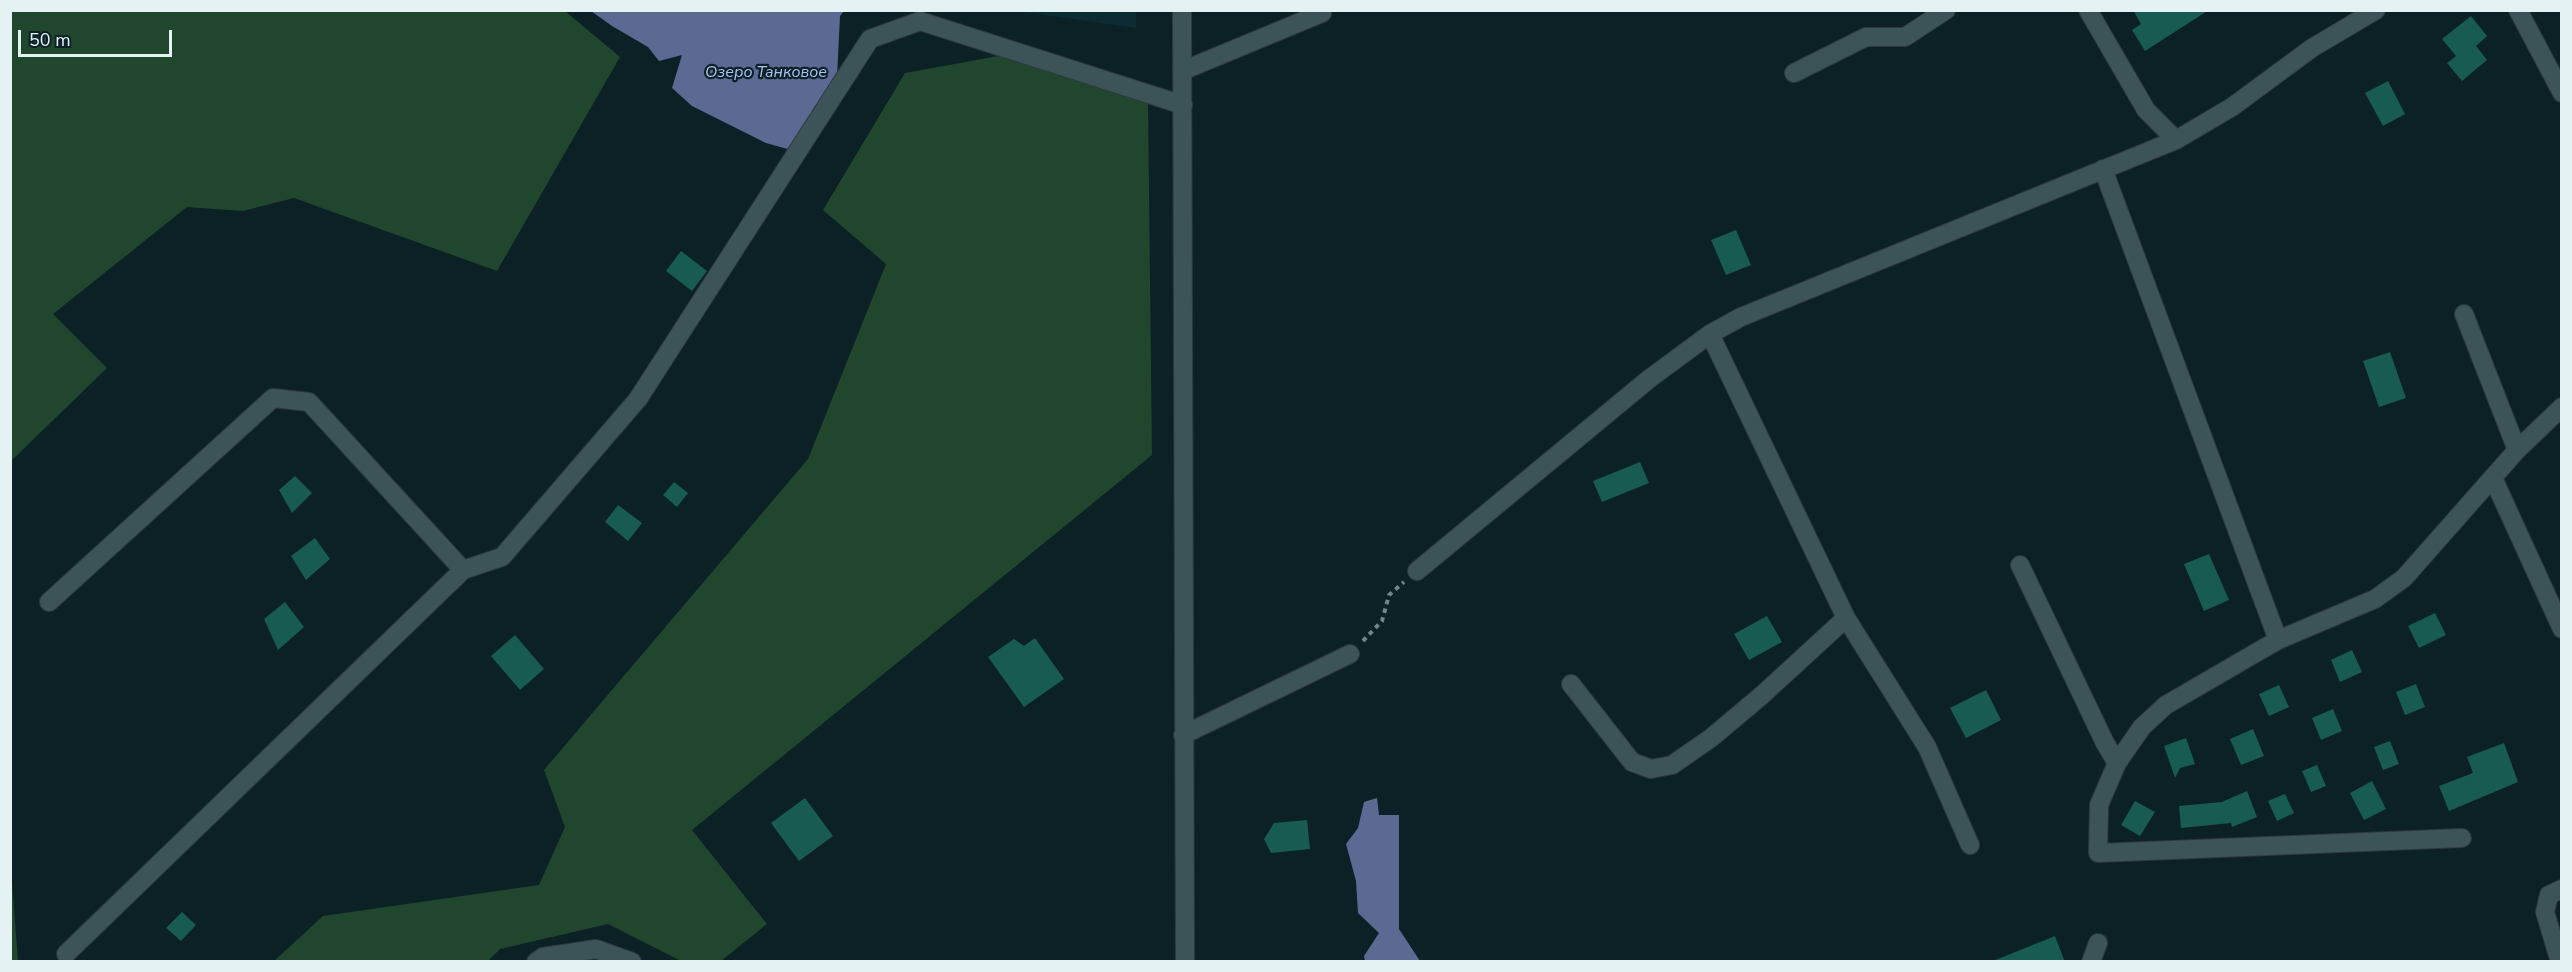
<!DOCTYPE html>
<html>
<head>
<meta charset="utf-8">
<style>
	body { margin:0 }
	#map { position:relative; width:2572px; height:972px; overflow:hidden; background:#0b2126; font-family:"Nunito Sans",sans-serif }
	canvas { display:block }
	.frame { position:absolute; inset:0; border:12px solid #e4f2f4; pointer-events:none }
	.scale { position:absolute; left:18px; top:30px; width:154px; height:27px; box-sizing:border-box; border:3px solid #e4f2f4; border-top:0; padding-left:8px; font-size:18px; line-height:21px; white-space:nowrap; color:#e4f2f4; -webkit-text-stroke:4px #0b2126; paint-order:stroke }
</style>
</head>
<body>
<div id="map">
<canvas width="2572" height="972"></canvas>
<div class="frame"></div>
<div class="scale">50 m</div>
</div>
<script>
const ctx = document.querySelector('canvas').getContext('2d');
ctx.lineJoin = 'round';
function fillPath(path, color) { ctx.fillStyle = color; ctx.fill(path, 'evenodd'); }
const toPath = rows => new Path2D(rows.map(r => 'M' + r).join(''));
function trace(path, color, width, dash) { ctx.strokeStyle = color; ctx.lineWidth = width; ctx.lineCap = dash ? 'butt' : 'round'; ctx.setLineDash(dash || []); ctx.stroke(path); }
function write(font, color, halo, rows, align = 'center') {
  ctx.font = font + ' "Nunito Sans",sans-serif'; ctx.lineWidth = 4.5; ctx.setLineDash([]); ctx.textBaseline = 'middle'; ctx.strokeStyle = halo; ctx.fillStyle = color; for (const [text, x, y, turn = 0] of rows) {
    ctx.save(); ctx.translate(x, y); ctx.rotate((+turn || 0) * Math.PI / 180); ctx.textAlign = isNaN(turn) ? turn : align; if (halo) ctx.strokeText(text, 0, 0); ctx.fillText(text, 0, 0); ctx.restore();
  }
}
const built = toPath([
	[1017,11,1136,11,1136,28]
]);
const green = toPath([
	[11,10,565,11,620,57,497,271,294,198,243,211,187,207,53,314,107,368,11,461],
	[1004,55,1148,102,1152,455,692,830,767,924,721,961,681,961,608,924,500,949,488,961,273,962,323,916,539,885,565,827,544,770,808,459,886,264,823,210,905,73],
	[11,868,18,961,11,961]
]);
const water = toPath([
	[591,11,844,11,840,16,837,77,791,150,766,143,692,106,672,88,682,55,659,61,648,47,612,26],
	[1377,798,1379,815,1399,815,1399,929,1420,961,1365,961,1364,956,1379,933,1358,913,1356,881,1346,844,1358,828,1364,802]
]);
const building = toPath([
	[2133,10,2209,10,2145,51,2132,30,2141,24],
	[2471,16,2487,36,2476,46,2487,60,2462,81,2447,63,2456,56,2442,39],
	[2388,81,2405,114,2383,126,2365,93],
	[1736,230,1751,265,1726,275,1711,240],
	[681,251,707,271,692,291,666,271],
	[2390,352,2406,398,2379,407,2363,361],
	[1640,462,1649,483,1602,502,1593,481],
	[295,476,312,493,292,513,279,490],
	[674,482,688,493,677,507,663,495],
	[618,505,642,523,628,541,605,522],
	[315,538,330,559,306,580,291,556],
	[2209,554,2229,600,2204,611,2184,564],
	[285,602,304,627,278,650,264,619],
	[2435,613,2446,635,2419,648,2408,626],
	[1767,616,1782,642,1749,660,1734,634],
	[515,635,544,669,520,690,491,656],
	[1035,638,1064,679,1024,707,988,657,1014,639,1024,646],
	[2352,650,2362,672,2340,682,2331,660],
	[2416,684,2425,707,2405,715,2396,692],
	[2279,685,2289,707,2269,716,2259,694],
	[1986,690,2001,720,1966,738,1950,708],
	[2333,709,2342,731,2321,740,2312,718],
	[2253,729,2264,756,2241,765,2230,739],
	[2186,738,2195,764,2180,768,2175,778,2164,746],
	[2390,741,2399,764,2383,770,2374,747],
	[2504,743,2518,782,2449,811,2439,786,2473,773,2467,757],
	[2317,765,2326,786,2311,792,2302,771],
	[2372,781,2386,809,2364,820,2350,793],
	[2247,791,2257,817,2232,827,2231,823,2181,828,2179,806,2222,802],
	[2285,794,2294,813,2277,821,2268,801],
	[805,798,833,836,799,861,771,823],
	[2135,801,2155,812,2140,836,2121,825],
	[1307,820,1310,849,1271,853,1264,839,1274,823],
	[182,912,196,925,181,941,166,928],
	[2055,936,2065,962,1993,962,1993,961]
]);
const path = toPath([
	[1363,641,1382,621,1389,595,1404,582]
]);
const minor = toPath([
	[1182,10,1185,962],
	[2088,10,2146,110,2176,140],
	[2518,10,2562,93],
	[1182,71,1322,13],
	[1794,73,1866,37,1905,37,1946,10],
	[2103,169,2278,640],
	[2464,314,2517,450],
	[1710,334,1846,618,1927,747,1970,845],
	[2493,478,2562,629],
	[2020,565,2105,743,2117,763],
	[1417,571,1649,379,1710,334,1741,317,2176,140,2232,107,2312,48,2376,10],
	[49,602,273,398,309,402,463,570],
	[1571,684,1632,762,1651,769,1672,765,1711,738,1761,696,1846,618],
	[1183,735,1350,654],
	[2462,838,2098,853,2099,805,2117,763,2142,727,2166,705,2278,640,2375,599,2404,578,2517,450,2562,407],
	[66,954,463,570,502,557,638,399,870,39,920,21,1183,105],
	[536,962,543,957,596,949,632,962],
	[2091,962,2098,943],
	[2560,962,2545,912,2549,895,2562,889]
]);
const waterNames = [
	["Озеро Танковое",766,73]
];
fillPath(built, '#0a2c32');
fillPath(green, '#20472e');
fillPath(water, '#5c6a93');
fillPath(building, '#185b53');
trace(minor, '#2e393d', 20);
trace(path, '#728588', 4, [4.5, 4.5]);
trace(minor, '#3c5458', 18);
write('italic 16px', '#adc0f4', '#0b2126', waterNames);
</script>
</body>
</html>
